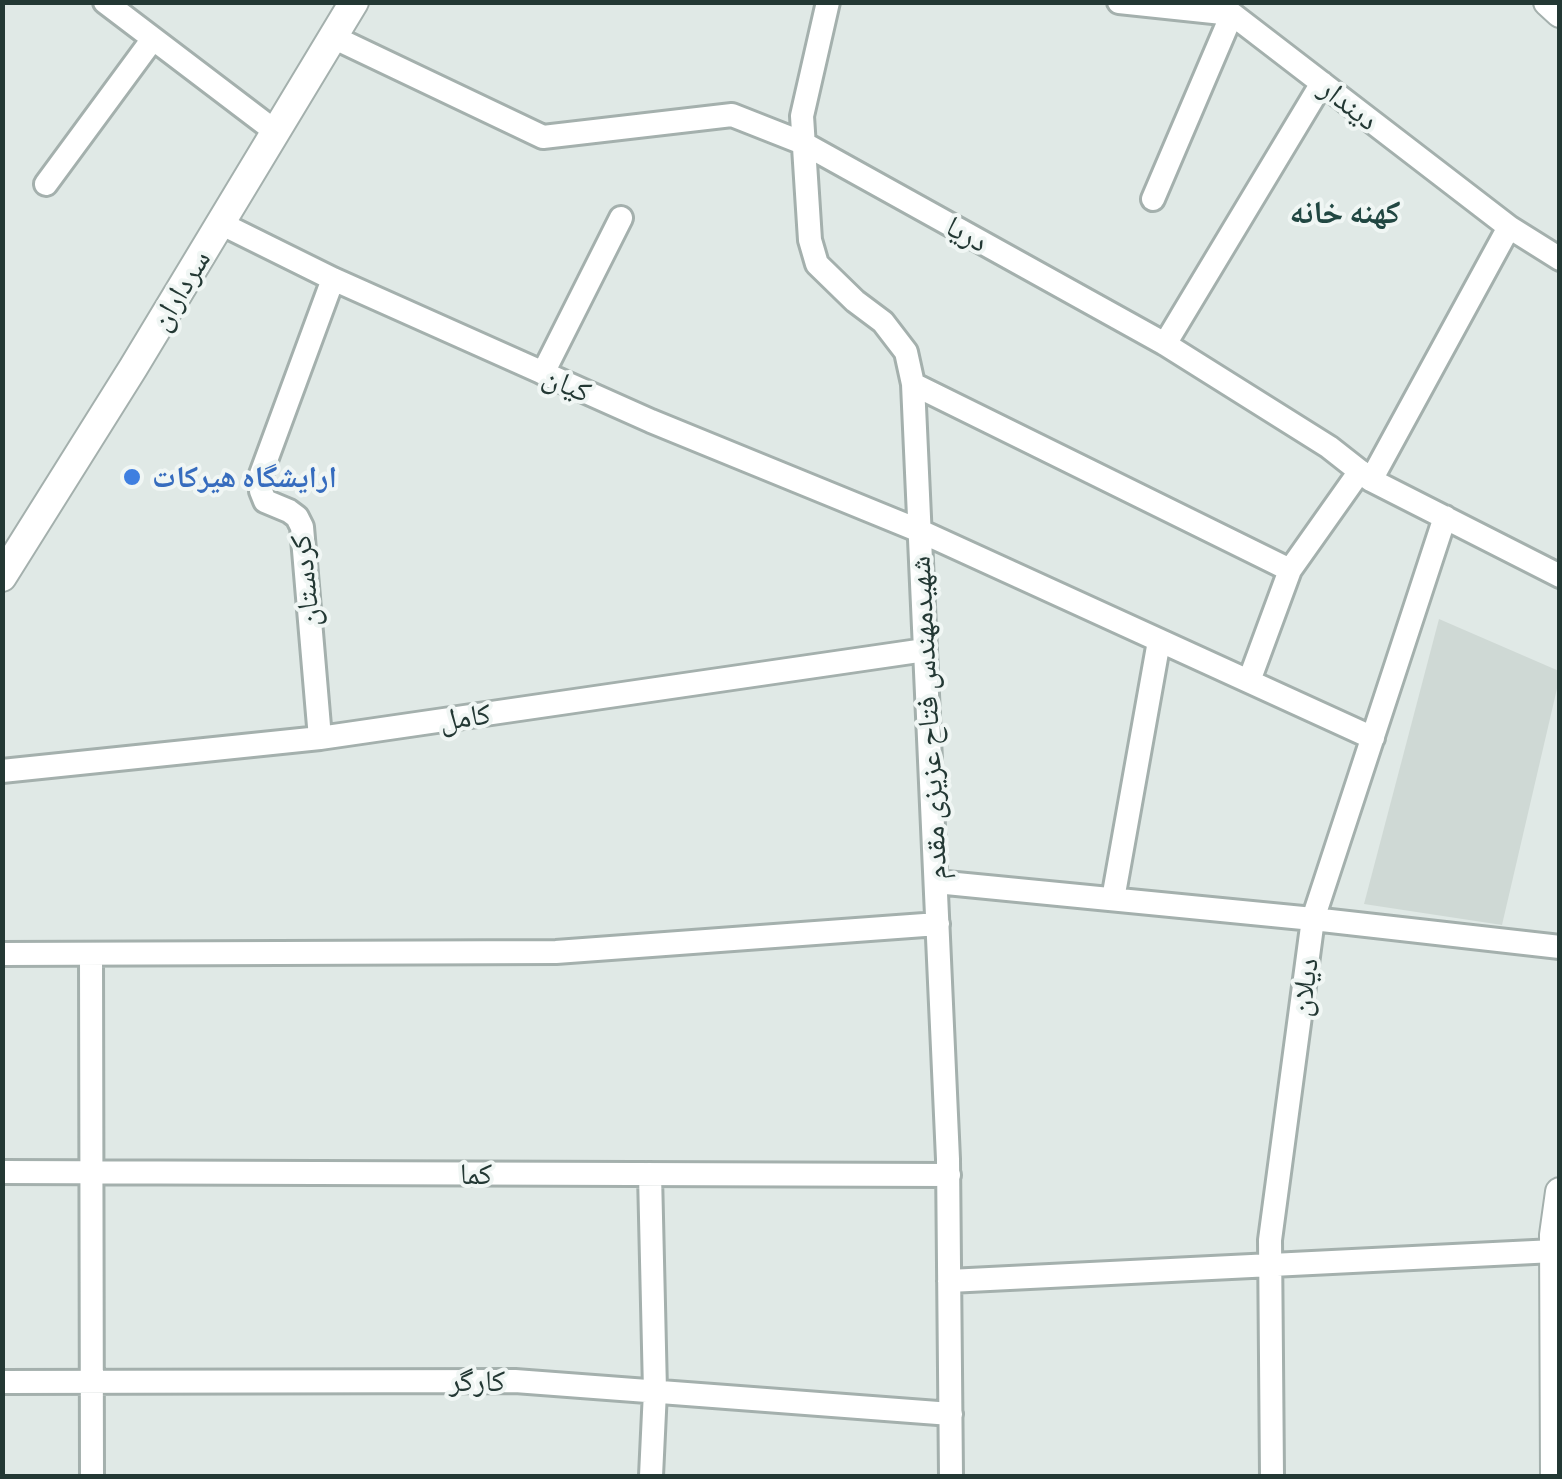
<!DOCTYPE html>
<html>
<head>
<meta charset="utf-8">
<style>
	body { margin:0 }
	#map { position:relative; width:1562px; height:1479px; overflow:hidden; background:#e0e9e6; font-family:Commissioner,sans-serif }
	canvas { display:block }
	.frame { position:absolute; inset:0; border:5px solid #233834; pointer-events:none }
</style>
</head>
<body>
<div id="map">
<canvas width="1562" height="1479"></canvas>
<div class="frame"></div>
</div>
<script>
const ctx = document.querySelector('canvas').getContext('2d');
ctx.lineJoin = 'round';
function fillPath(path, color) { ctx.fillStyle = color; ctx.fill(path, 'evenodd'); }
const toPath = rows => new Path2D(rows.map(r => 'M' + r).join(''));
function trace(path, color, width, dash) { ctx.strokeStyle = color; ctx.lineWidth = width; ctx.lineCap = dash ? 'butt' : 'round'; ctx.setLineDash(dash || []); ctx.stroke(path); }
function write(font, color, halo, rows, align = 'center') {
  ctx.font = font + ' Commissioner,"Noto Naskh Arabic",sans-serif'; ctx.lineWidth = 8; ctx.setLineDash([]); ctx.textBaseline = 'middle'; ctx.strokeStyle = halo; ctx.fillStyle = color; for (const [text, x, y, turn = 0] of rows) {
    ctx.save(); ctx.translate(x, y); ctx.rotate((+turn || 0) * Math.PI / 180); ctx.textAlign = isNaN(turn) ? turn : align; if (halo) ctx.strokeText(text, 0, 0); ctx.fillText(text, 0, 0); ctx.restore();
  }
}
const built = toPath([
	[1439,619,1559,671,1559,680,1502,925,1364,904]
]);
const minor = toPath([
	[105,2,276,132],
	[828,2,802,116,810,240,817,264,855,301,883,322,906,352,913,384,948,1159,951,1476],
	[1119,2,1232,14,1509,227,1560,259],
	[333,37,543,137,732,115,803,143,1165,344,1329,447,1371,480,1560,576],
	[46,184,152,40],
	[1153,199,1232,14],
	[220,223,333,279,651,421,920,531,1373,738],
	[1165,344,1322,83],
	[543,373,621,218],
	[913,384,1290,570],
	[1371,480,1509,227],
	[1249,681,1290,570,1360,471],
	[320,738,302,527,297,517,289,511,265,501,261,491,261,474,333,279],
	[2,771,320,738,925,650],
	[936,882,1313,919,1560,947],
	[1113,899,1159,641],
	[2,954,556,952,938,924],
	[91,954,92,1476],
	[2,1172,949,1175],
	[650,1174,655,1391,651,1476],
	[949,1281,1554,1251],
	[2,1382,515,1381,951,1414],
	[1272,1476,1270,1240,1313,919,1445,517]
]);
const tertiary = toPath([
	[1548,2,1560,13],
	[2,577,133,368,354,2],
	[1555,1476,1554,1235,1560,1192]
]);
const markers = [
	[132,477,10,"#3f7fe0"]
];
const streetNames = [
	["دیندار",1349,104,38],
	["دریا",967,234,29],
	["سرداران",180,290,-59],
	["کیان",567,384,24],
	["کردستان",305,581,-96],
	["کامل",465,717,-8],
	["شهیدمهندس فتاح عزیزی مقدم",928,718,-93],
	["دیلان",1304,987,-82],
	["کما",476,1174],
	["کارگر",477,1381]
];
const shopNames = [
	["ارایشگاە هیرکات",152,477]
];
const neighbourhoodNames = [
	["کهنه خانه",1345,212]
];
fillPath(built, '#cfd9d5');
trace(minor, '#a4b0ad', 28);
trace(tertiary, '#a4b0ad', 32);
trace(minor, '#fff', 22);
trace(tertiary, '#fff', 28);
for (const [x, y, r, color] of markers) { const dot = new Path2D(); dot.arc(x, y, r, 0, 2 * Math.PI); ctx.fillStyle = color; ctx.fill(dot); trace(dot, '#f0f6f4', 4); }
write('30px', '#233834', '#f0f6f4', streetNames);
write('bold 30px', '#366cbe', '#f0f6f4', shopNames, 'left');
write('bold 32px', '#214742', '#f0f6f4', neighbourhoodNames);
</script>
</body>
</html>
